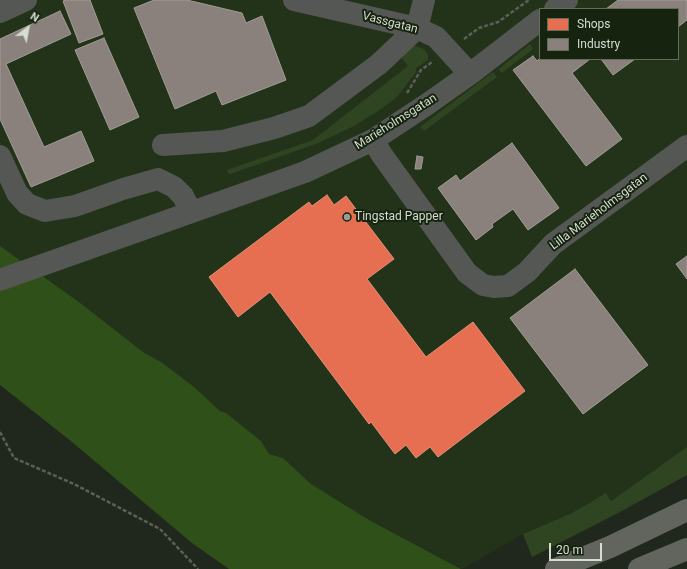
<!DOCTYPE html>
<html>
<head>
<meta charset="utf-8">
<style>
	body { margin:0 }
	#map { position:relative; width:687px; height:569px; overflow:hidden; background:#20281d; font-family:Roboto,sans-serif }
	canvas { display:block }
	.legend { position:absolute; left:539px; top:8px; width:140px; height:52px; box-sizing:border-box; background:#16230f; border:1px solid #626d5c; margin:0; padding:5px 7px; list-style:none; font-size:12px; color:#d5ddd0 }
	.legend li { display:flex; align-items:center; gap:8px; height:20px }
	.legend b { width:20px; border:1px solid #626d5c }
	.north { position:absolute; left:8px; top:8px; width:40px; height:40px; -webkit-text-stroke:3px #16230f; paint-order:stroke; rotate:32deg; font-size:11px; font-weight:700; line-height:16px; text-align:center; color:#d5ddd0 }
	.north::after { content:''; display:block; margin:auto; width:14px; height:18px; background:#d5ddd0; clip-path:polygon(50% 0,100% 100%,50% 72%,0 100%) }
	.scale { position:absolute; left:549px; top:543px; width:53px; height:18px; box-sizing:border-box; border:2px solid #d5ddd0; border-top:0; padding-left:5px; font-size:12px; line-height:14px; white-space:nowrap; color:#d5ddd0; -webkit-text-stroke:3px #16230f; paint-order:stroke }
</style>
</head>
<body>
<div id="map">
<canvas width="687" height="569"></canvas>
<ul class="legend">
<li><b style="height:11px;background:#e76f51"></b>Shops</li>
<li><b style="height:11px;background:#8a817c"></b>Industry</li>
</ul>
<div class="north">N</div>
<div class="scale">20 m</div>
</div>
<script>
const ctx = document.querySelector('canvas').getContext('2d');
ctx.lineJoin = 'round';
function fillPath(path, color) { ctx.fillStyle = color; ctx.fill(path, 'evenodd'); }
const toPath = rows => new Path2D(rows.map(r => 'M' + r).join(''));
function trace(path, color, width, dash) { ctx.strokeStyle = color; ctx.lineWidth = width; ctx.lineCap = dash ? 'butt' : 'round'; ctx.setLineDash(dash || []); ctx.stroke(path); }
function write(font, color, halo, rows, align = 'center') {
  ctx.font = font + ' Roboto,sans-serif'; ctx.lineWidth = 4; ctx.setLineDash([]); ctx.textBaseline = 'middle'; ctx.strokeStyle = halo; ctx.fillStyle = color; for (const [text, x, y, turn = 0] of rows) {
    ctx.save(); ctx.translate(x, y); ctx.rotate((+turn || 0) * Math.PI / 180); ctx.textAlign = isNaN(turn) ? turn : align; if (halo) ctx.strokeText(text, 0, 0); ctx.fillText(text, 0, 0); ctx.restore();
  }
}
const built = toPath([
	[0,0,687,0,687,447,611,501,606,493,572,513,523,534,462,569,369,520,311,484,283,458,269,454,261,441,226,413,220,411,193,387,161,362,143,352,79,302,0,246],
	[540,9,678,9,678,59,540,59]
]);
const green = toPath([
	[530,44,533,49,502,73,499,70,500,68],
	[413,45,424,49,428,55,428,60,416,68,416,72,397,97,381,109,354,126,316,144,230,174,228,173,227,170,313,140,408,66,400,56],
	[493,72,497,77,424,131,420,127],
	[687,447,687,475,620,512,532,557,523,534,572,513,606,493,611,501]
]);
const water = toPath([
	[0,246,79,302,143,352,161,362,194,387,220,411,226,413,261,441,269,454,283,458,311,484,369,520,461,569,229,569,192,543,72,442,0,385]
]);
const shops = toPath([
	[327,195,334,205,346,196,394,259,367,279,426,357,473,322,525,391,438,457,430,447,416,458,406,445,395,454,371,422,369,424,270,292,238,317,209,277,309,202,312,206,327,195]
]);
const industry = toPath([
	[66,0,90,0,103,34,79,43,63,1,66,0],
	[154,0,187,0,242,13,246,23,262,16,286,80,222,105,216,91,175,109,134,8,154,0],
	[618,0,687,0,687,20,678,27,678,9,606,9,618,0],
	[60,11,71,34,6,64,44,147,81,131,94,161,31,187,0,119,0,39,60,11],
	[104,38,139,117,110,130,75,50,104,38],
	[533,56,537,61,540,58,590,59,572,73,622,139,586,166,513,70,533,56],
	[601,59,635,59,613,75,601,59],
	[512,143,559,208,528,230,513,209,492,224,493,227,476,240,438,188,456,175,460,181,512,143],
	[417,156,423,157,421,169,415,169,417,156],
	[687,256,687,279,676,264,687,256],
	[575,269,648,365,583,414,510,318,575,269]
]);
const path = toPath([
	[464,39,479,28,498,22,529,0],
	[407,93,421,70,432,62],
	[0,432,14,458,74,484,160,529,198,569]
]);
const minor = toPath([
	[294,0,417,28,436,37,470,74],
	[555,9,567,0],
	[0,12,26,0],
	[373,140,382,155,467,273,483,285,494,287,508,286,527,272,553,244,687,146],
	[163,145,223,141,274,128,309,116,379,64,417,28,424,0],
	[0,156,17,193,27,204,45,211,75,206,123,189,158,179,174,187,183,196,191,212],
	[0,280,305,172,373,140,426,105,470,74,540,20]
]);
const highway = toPath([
	[556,569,610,547,687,510],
	[639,569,687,549]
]);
const markers = [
	[347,217,4,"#969e91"]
];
const streetNames = [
	["Vassgatan",390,23,14],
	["Marieholmsgatan",396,122,-32],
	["Lilla Marieholmsgatan",599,212,-37]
];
const poiNames = [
	["Tingstad Papper",355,217]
];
fillPath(built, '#23331a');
fillPath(green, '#2f4521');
fillPath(water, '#30501a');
fillPath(shops, '#e76f51');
trace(shops, '#e29077', 1);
fillPath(industry, '#8a817c');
trace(industry, '#a09d95', 1);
trace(path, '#5c5f59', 2.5, [4, 2]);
trace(minor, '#545753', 22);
trace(highway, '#61655e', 22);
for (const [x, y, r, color] of markers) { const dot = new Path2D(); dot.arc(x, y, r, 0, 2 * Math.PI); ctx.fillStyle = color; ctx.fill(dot); trace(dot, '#16230f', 1.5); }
write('12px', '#d5ddd0', '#16230f', streetNames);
write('12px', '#d5ddd0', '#16230f', poiNames, 'left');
</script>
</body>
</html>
